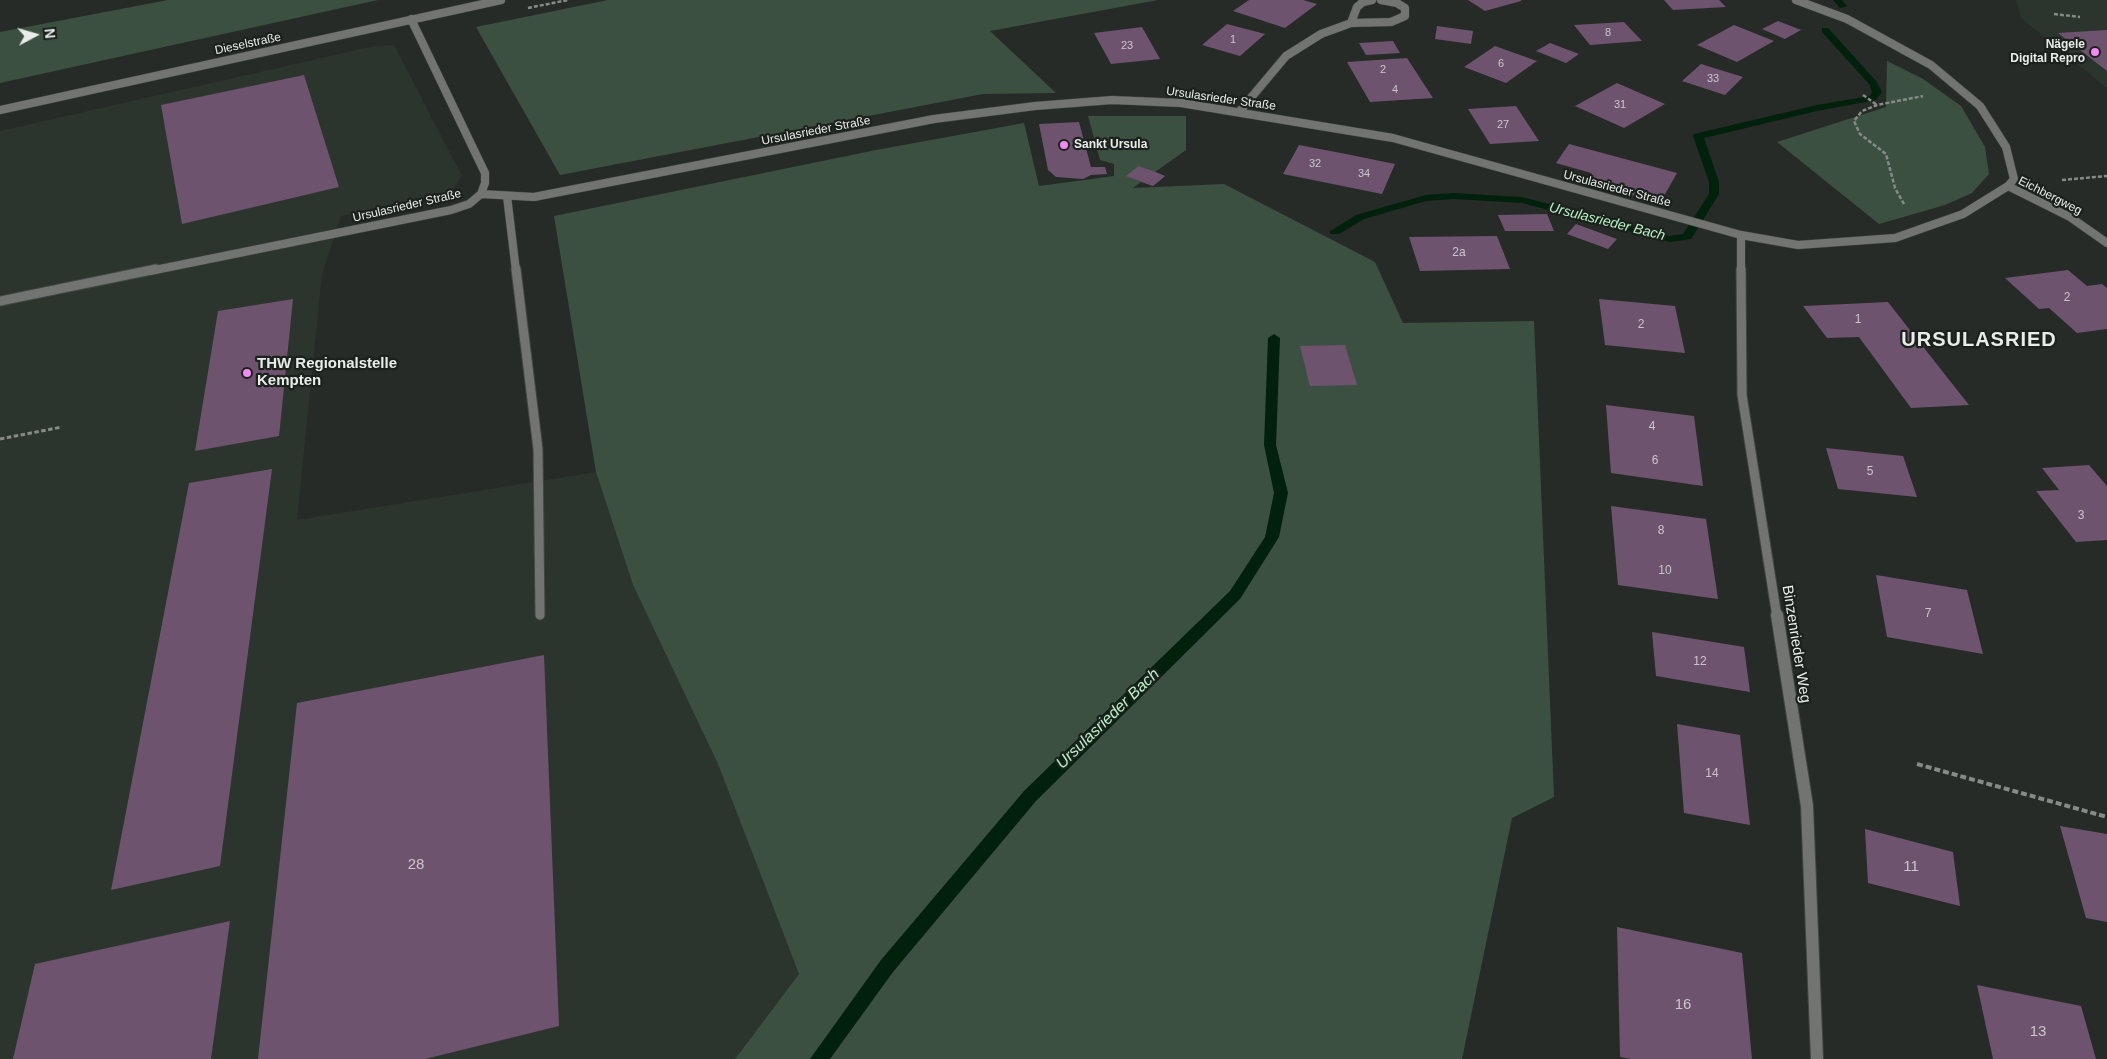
<!DOCTYPE html>
<html>
<head>
<meta charset="utf-8">
<style>
	body { margin:0 }
	#map { position:relative; width:2107px; height:1059px; overflow:hidden; background:#262b27; font-family:Helvetica,sans-serif }
	canvas { display:block }
	.north { position:absolute; left:10px; top:10px; width:50px; height:50px; -webkit-text-stroke:4px #1c211d; paint-order:stroke; rotate:84deg; font-size:14px; font-weight:700; line-height:20px; text-align:center; color:#e9edea }
	.north::after { content:''; display:block; margin:auto; width:18px; height:22px; background:#e9edea; clip-path:polygon(50% 0,100% 100%,50% 72%,0 100%) }
</style>
</head>
<body>
<div id="map">
<canvas width="2107" height="1059"></canvas>
<div class="north">N</div>
</div>
<script>
const ctx = document.querySelector('canvas').getContext('2d');
ctx.lineJoin = 'round';
function fillPath(path, color) { ctx.fillStyle = color; ctx.fill(path, 'evenodd'); }
const toPath = rows => new Path2D(rows.map(r => 'M' + r).join(''));
function trace(path, color, width, dash) { ctx.strokeStyle = color; ctx.lineWidth = width; ctx.lineCap = dash ? 'butt' : 'round'; ctx.setLineDash(dash || []); ctx.stroke(path); }
function write(font, color, halo, rows, align = 'center') {
  ctx.font = font + ' Helvetica,sans-serif'; ctx.lineWidth = 4.5; ctx.setLineDash([]); ctx.textBaseline = 'middle'; ctx.strokeStyle = halo; ctx.fillStyle = color; for (const [text, x, y, turn = 0] of rows) {
    ctx.save(); ctx.translate(x, y); ctx.rotate((+turn || 0) * Math.PI / 180); ctx.textAlign = isNaN(turn) ? turn : align; if (halo) ctx.strokeText(text, 0, 0); ctx.fillText(text, 0, 0); ctx.restore();
  }
}
const built = toPath([
	[2016,0,2107,0,2107,88,2021,18],
	[394,45,462,176,451,192,341,216,322,274,297,520,596,472,633,585,718,764,799,974,735,1059,0,1059,0,131,370,47]
]);
const green = toPath([
	[168,0,378,0,0,83,0,32],
	[608,0,1158,0,990,31,1056,93,983,94,560,175,476,27],
	[1887,61,1923,79,1961,106,1985,147,1989,174,1972,193,1945,205,1879,224,1777,142,1886,107],
	[1088,116,1186,116,1186,150,1155,172,1165,176,1153,186,1141,182,1133,188,1224,184,1375,262,1403,323,1534,321,1554,797,1512,818,1462,1059,735,1059,799,974,718,764,633,585,596,472,554,216,876,150,1024,123,1039,186,1114,176,1114,164,1100,160]
]);
const stream = toPath([
	[1833,0,1842,0,1847,6,1840,8,1833,0],
	[1822,28,1828,28,1876,81,1882,92,1876,100,1817,111,1704,138,1719,182,1719,194,1691,239,1670,242,1522,203,1454,199,1426,201,1364,219,1339,234,1331,234,1329,232,1356,215,1426,195,1454,193,1522,197,1670,236,1683,234,1709,194,1709,182,1693,136,1694,134,1817,105,1870,96,1872,92,1869,84,1822,32,1822,28],
	[1274,334,1280,338,1276,445,1288,493,1279,537,1240,599,1036,801,893,972,830,1059,810,1059,881,960,1024,791,1230,591,1265,537,1274,493,1264,445,1268,338,1274,334]
]);
const building = toPath([
	[1249,0,1303,0,1317,4,1285,28,1233,11],
	[1468,0,1521,0,1521,1,1485,11],
	[1664,0,1719,0,1726,7,1673,10],
	[1778,21,1801,30,1785,39,1762,29],
	[1624,22,1642,41,1590,45,1574,25],
	[1227,24,1265,34,1240,56,1202,45],
	[1734,25,1774,41,1737,62,1697,45],
	[1437,26,1473,31,1471,44,1435,39],
	[1142,27,1160,59,1111,64,1094,33],
	[2107,30,2107,71,2058,33],
	[1393,41,1400,53,1366,55,1359,43],
	[1550,43,1579,54,1566,63,1536,51],
	[1495,46,1537,61,1506,83,1464,67],
	[1407,58,1433,98,1370,102,1347,62],
	[1701,64,1743,77,1725,95,1682,81],
	[304,75,339,187,182,224,161,105],
	[1617,83,1665,104,1624,128,1575,106],
	[1516,106,1539,141,1490,144,1468,109],
	[1079,122,1091,167,1105,167,1107,174,1091,175,1083,179,1056,177,1048,170,1039,124],
	[1569,144,1677,173,1660,203,1599,186,1591,173,1556,163],
	[1299,145,1346,154,1395,164,1382,194,1283,174],
	[1139,166,1155,172,1165,176,1153,186,1126,176],
	[1547,214,1554,231,1505,231,1498,215],
	[1576,224,1617,239,1608,249,1567,234],
	[1497,236,1510,269,1420,271,1409,237],
	[2068,270,2087,286,2102,284,2107,288,2107,329,2077,333,2049,308,2039,309,2005,278],
	[293,299,279,436,195,451,218,311],
	[1599,299,1675,306,1685,353,1605,345],
	[1888,302,1913,334,1969,405,1911,408,1859,337,1827,338,1803,306],
	[1345,345,1357,385,1310,386,1300,346],
	[1606,405,1694,416,1703,486,1611,473],
	[1826,448,1903,456,1917,497,1838,489],
	[2089,465,2107,486,2107,540,2076,542,2036,491,2059,490,2042,468],
	[272,469,220,866,111,890,189,483],
	[1611,506,1706,519,1718,599,1618,585],
	[1876,575,1967,590,1983,654,1887,637],
	[1652,632,1744,647,1750,692,1656,676],
	[544,655,559,1026,425,1059,258,1059,297,703],
	[1677,724,1740,735,1750,825,1684,813],
	[2060,826,2107,834,2107,922,2086,918],
	[1865,829,1953,852,1960,906,1868,883],
	[230,921,211,1059,13,1059,35,964],
	[1617,927,1742,953,1752,1059,1631,1059,1620,1057],
	[1977,985,2081,1006,2096,1059,1993,1059]
]);
const pathFar2 = toPath([
	[528,8,568,0],
	[2054,14,2080,17],
	[1863,95,1877,105],
	[2062,180,2107,176],
	[1904,204,1895,188,1886,154,1860,134,1854,121,1862,111,1877,105,1923,96]
]);
const pathFar1 = toPath([
	[0,439,62,427]
]);
const path = toPath([
	[1917,764,2107,817]
]);
const laneFar1 = toPath([
	[507,196,516,271]
]);
const lane = toPath([
	[516,269,538,449,540,615]
]);
const streetFar2 = toPath([
	[1372,0,1363,2,1357,7,1351,23,1391,22,1405,16,1405,8,1397,3,1381,0],
	[411,19,485,173,485,183,481,194],
	[0,110,501,0],
	[1239,112,1286,56,1321,34,1351,23],
	[2008,186,2070,217,2107,243],
	[1741,235,1741,271],
	[150,271,451,210,469,204,481,194,534,197,934,119,1035,106,1112,100,1181,103,1393,138,1741,235,1798,245,1895,238,1963,214,2008,186,2014,179,2006,147,1980,106,1931,65,1847,19,1796,0]
]);
const streetFar1 = toPath([
	[1741,269,1742,395,1777,617],
	[0,301,156,269]
]);
const street = toPath([
	[1777,615,1807,806,1817,1059]
]);
const markers = [
	[2095,52,5,"#f28af3"],
	[1064,145,5,"#f28af3"],
	[247,373,5,"#f28af3"]
];
const farNumbernames = [
	["8",1608,33],
	["1",1233,40],
	["23",1127,46],
	["6",1501,64],
	["2",1383,70],
	["33",1713,79],
	["4",1395,90],
	["31",1620,105],
	["27",1503,125],
	["32",1315,164],
	["34",1364,174]
];
const farStreetnames = [
	["Dieselstraße",248,44,-12],
	["Ursulasrieder Straße",1221,99,8],
	["Ursulasrieder Straße",816,131,-11],
	["Ursulasrieder Straße",1617,189,15],
	["Eichbergweg",2050,196,27],
	["Ursulasrieder Straße",407,206,-13]
];
const farPoinames = [
	["Nägele",2085,45],
	["Digital Repro",2085,59],
	["Sankt Ursula",1074,145,"left"]
];
const numberNames = [
	["2a",1459,253],
	["2",2067,298],
	["1",1858,320],
	["2",1641,325],
	["4",1652,427],
	["6",1655,461],
	["5",1870,472],
	["3",2081,516],
	["8",1661,531],
	["10",1665,571],
	["7",1928,614],
	["12",1700,662],
	["14",1712,774]
];
const farWaternames = [
	["Ursulasrieder Bach",1607,222,14]
];
const poiNames = [
	["THW Regionalstelle",257,364],
	["Kempten",257,381]
];
const streetNames = [
	["Binzenrieder Weg",1796,644,81]
];
const nearNumbernames = [
	["28",416,865],
	["11",1911,867],
	["16",1683,1005],
	["13",2038,1032]
];
const waterNames = [
	["Ursulasrieder Bach",1108,719,-44]
];
const districtNames = [
	["URSULASRIED",1979,340]
];
fillPath(built, '#2b352d');
fillPath(green, '#3c5041');
fillPath(stream, '#01210c');
fillPath(building, '#6e536e');
trace(laneFar1, '#414642', 9);
trace(lane, '#414642', 11);
trace(streetFar2, '#414642', 9);
trace(streetFar1, '#414642', 11);
trace(street, '#414642', 14);
trace(pathFar2, '#878b88', 2.5, [4, 2]);
trace(pathFar1, '#878b88', 3, [4.5, 2.5]);
trace(path, '#878b88', 4, [6, 3]);
trace(laneFar1, '#717471', 8);
trace(lane, '#717471', 9);
trace(streetFar2, '#717471', 8);
trace(streetFar1, '#717471', 9);
trace(street, '#717471', 12);
for (const [x, y, r, color] of markers) { const dot = new Path2D(); dot.arc(x, y, r, 0, 2 * Math.PI); ctx.fillStyle = color; ctx.fill(dot); trace(dot, '#1c211d', 2); }
write('11px', '#cac6cb', null, farNumbernames);
write('12px', '#e9edea', '#1c211d', farStreetnames);
write('bold 12px', '#e9edea', '#1c211d', farPoinames, 'right');
write('12px', '#cac6cb', null, numberNames);
write('italic 14px', '#b7f1c5', '#1c211d', farWaternames);
write('bold 15px', '#e9edea', '#1c211d', poiNames, 'left');
write('15px', '#e9edea', '#1c211d', streetNames);
write('15px', '#cac6cb', null, nearNumbernames);
write('italic 16px', '#b7f1c5', '#1c211d', waterNames);
ctx.letterSpacing = '1px';
write('bold 20px', '#e9edea', '#1c211d', districtNames);
ctx.letterSpacing = '0px';
</script>
</body>
</html>
